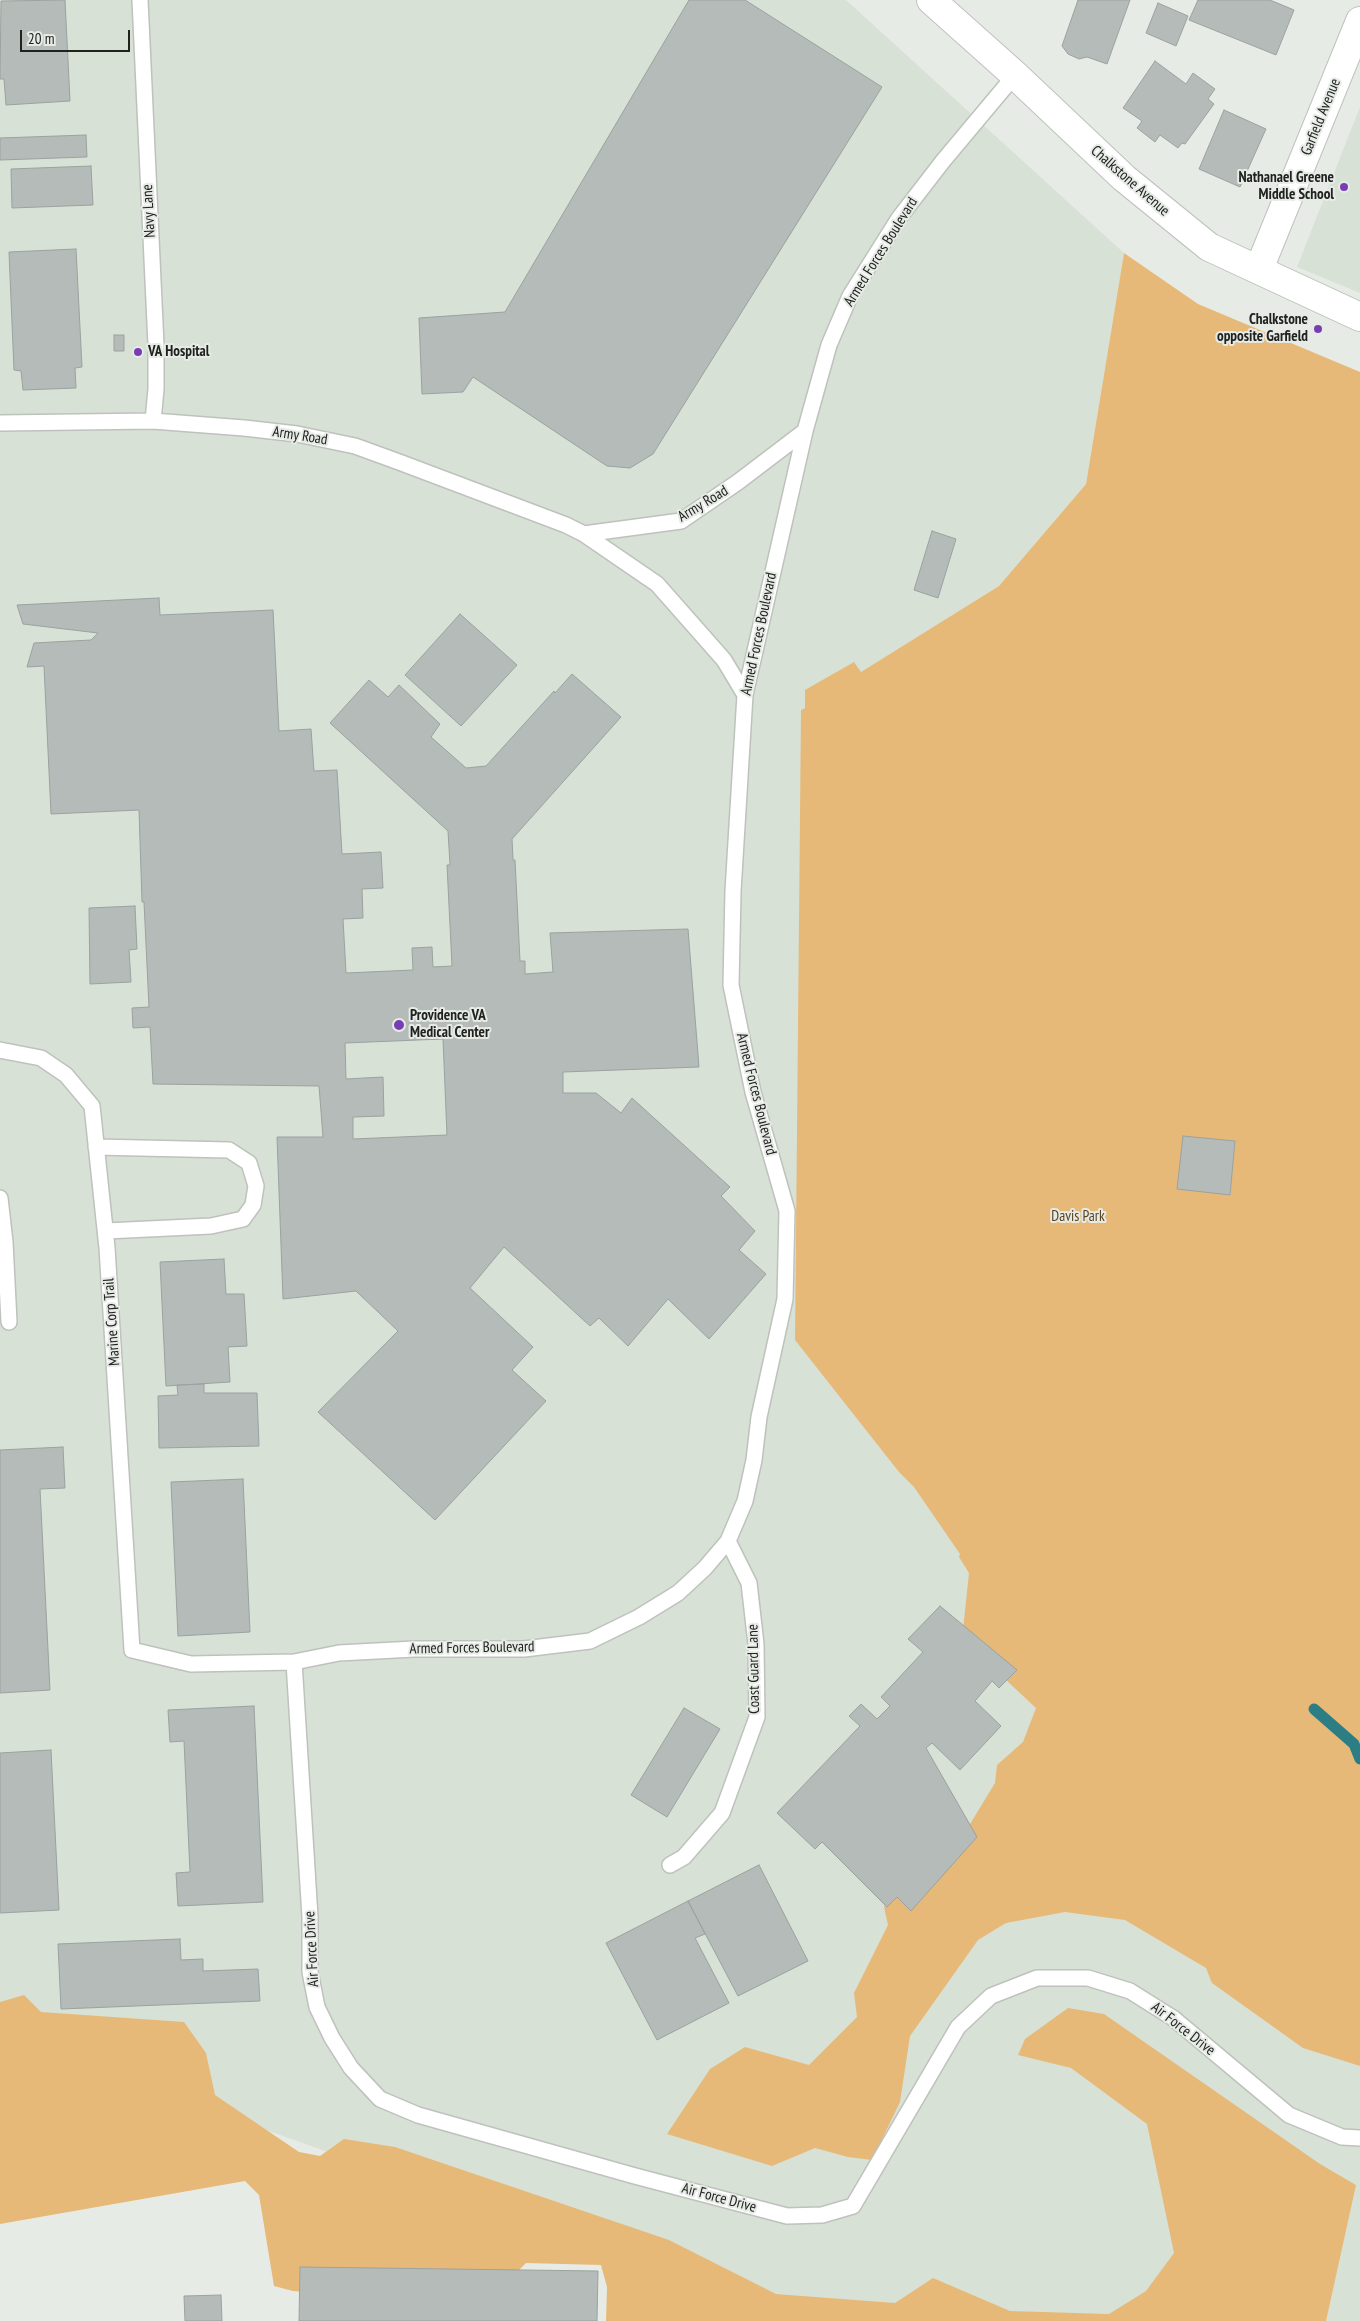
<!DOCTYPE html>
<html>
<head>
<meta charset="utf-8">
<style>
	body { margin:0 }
	#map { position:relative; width:1360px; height:2321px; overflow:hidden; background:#e7ebe6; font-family:"PT Sans Narrow",sans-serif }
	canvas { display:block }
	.scale { position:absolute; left:20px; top:30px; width:110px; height:22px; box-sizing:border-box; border:2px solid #202220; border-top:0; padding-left:6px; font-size:15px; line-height:18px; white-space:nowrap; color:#202220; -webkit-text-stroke:4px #e7ebe6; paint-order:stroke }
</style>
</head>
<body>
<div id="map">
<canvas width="1360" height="2321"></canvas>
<div class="scale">20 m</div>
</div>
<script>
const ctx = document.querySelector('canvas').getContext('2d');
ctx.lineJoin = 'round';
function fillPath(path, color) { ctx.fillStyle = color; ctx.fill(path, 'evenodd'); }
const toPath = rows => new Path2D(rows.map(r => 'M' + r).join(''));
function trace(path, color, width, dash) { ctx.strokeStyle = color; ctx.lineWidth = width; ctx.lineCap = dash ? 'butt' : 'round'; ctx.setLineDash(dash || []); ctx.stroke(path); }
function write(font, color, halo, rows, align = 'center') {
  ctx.font = font + ' "PT Sans Narrow",sans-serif'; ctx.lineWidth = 4; ctx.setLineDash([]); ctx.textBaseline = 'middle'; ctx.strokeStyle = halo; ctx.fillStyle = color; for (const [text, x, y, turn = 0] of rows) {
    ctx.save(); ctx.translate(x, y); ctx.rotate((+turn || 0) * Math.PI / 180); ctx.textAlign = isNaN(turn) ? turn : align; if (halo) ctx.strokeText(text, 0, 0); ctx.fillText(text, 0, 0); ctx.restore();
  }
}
const built = toPath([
	[0,0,846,0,1124,253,1086,484,999,586,801,710,899,1472,1146,1712,1360,2036,1360,2321,777,2321,755,2304,238,2120,0,2121],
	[1360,107,1360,293,1297,267]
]);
const green = toPath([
	[1124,253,1198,304,1360,372,1360,2066,1303,2048,1212,1983,1206,1968,1125,1920,1065,1912,1006,1923,978,1940,910,2036,900,2102,872,2160,848,2157,815,2148,772,2166,667,2134,710,2069,745,2047,809,2065,857,2017,854,1993,888,1925,884,1907,895,1891,964,1834,995,1783,997,1765,1023,1742,1036,1708,962,1639,969,1573,959,1557,960,1554,914,1487,899,1472,795,1340,801,710,805,708,805,690,854,662,861,672,999,586,1086,484],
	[24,1995,41,2012,184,2022,206,2053,215,2095,299,2152,320,2156,344,2139,395,2147,669,2240,776,2294,895,2303,933,2278,1010,2311,1109,2314,1146,2291,1174,2253,1147,2124,1071,2068,1018,2055,1025,2039,1068,2008,1104,2014,1320,2164,1356,2185,1326,2321,606,2321,607,2287,601,2265,526,2263,513,2276,512,2310,293,2291,274,2286,259,2195,245,2181,0,2224,0,2002]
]);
const stream = toPath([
	[1314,1709,1354,1744,1360,1759]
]);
const building = toPath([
	[65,0,70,101,6,105,4,79,0,79,1,1,65,0],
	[689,0,745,0,882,87,653,454,630,468,607,466,473,377,463,392,422,394,419,318,505,312,689,0],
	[1078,0,1130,0,1107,64,1087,57,1079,59,1068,54,1062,46,1078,0],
	[1198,0,1270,0,1294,10,1276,55,1189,20,1198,0],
	[1158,3,1188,16,1176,46,1146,33,1158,3],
	[1155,61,1186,84,1193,73,1215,89,1208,99,1214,104,1185,144,1182,143,1178,148,1160,135,1155,142,1137,128,1142,121,1123,108,1155,61],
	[1224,110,1266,129,1240,187,1199,169,1224,110],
	[86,135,87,157,0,160,0,138,86,135],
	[91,166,93,205,12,208,11,169,91,166],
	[76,249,82,367,75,368,76,388,23,390,21,371,14,370,9,252,76,249],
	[114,335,124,335,124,351,114,351,114,335],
	[932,531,956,539,938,598,914,590,932,531],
	[159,598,160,615,273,610,279,731,311,729,314,771,337,770,342,854,381,852,383,888,362,889,363,918,343,919,346,973,413,970,412,948,432,947,433,967,452,966,447,865,450,865,448,831,330,723,369,680,388,697,399,685,440,724,431,737,466,768,486,766,554,691,555,693,572,674,621,717,512,839,513,860,515,860,520,961,525,961,525,974,553,972,550,933,688,929,699,1067,563,1072,563,1093,596,1093,621,1113,632,1098,730,1187,721,1196,755,1231,739,1250,766,1274,709,1339,668,1299,628,1346,599,1318,590,1326,504,1247,470,1288,533,1347,512,1370,546,1401,435,1520,318,1412,398,1331,356,1291,283,1299,277,1137,323,1137,319,1086,153,1084,150,1027,133,1028,132,1008,149,1007,144,902,142,902,139,810,51,814,44,666,27,667,34,643,91,640,98,633,23,624,17,605,159,598],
	[443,1039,447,1135,353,1139,353,1117,384,1116,383,1077,346,1079,345,1043,443,1039],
	[460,614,517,665,461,726,405,675,460,614],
	[135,906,137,949,129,950,131,982,90,984,89,908,135,906],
	[1183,1136,1235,1141,1230,1195,1177,1189,1183,1136],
	[224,1259,226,1294,244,1294,247,1346,228,1347,230,1382,166,1386,160,1262,224,1259],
	[204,1384,204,1393,257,1393,259,1446,159,1448,158,1396,178,1395,177,1385,204,1384],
	[63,1447,65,1488,40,1489,50,1690,0,1693,0,1450,63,1447],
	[243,1479,250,1632,178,1636,171,1482,243,1479],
	[940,1606,1017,1670,999,1688,992,1681,975,1701,1001,1726,960,1770,932,1743,926,1748,977,1837,911,1911,897,1897,887,1907,822,1842,815,1849,777,1813,860,1726,849,1716,861,1704,877,1719,890,1706,881,1697,923,1652,908,1639,940,1606],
	[254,1706,263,1902,178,1906,176,1873,190,1872,184,1741,170,1742,168,1710,254,1706],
	[684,1708,720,1729,667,1817,631,1795,684,1708],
	[51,1750,59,1910,0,1913,0,1753,51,1750],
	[759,1865,808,1961,738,1996,688,1901,759,1865],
	[688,1901,705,1934,695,1938,729,2003,657,2040,606,1943,688,1901],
	[180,1939,181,1960,203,1959,203,1971,258,1969,260,2001,61,2009,58,1944,180,1939],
	[300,2267,598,2271,597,2321,299,2321,300,2267],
	[221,2295,222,2321,185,2321,184,2296,221,2295]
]);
const service = toPath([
	[140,0,156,345,156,389,153,421],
	[0,423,153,421,244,428,297,434,355,446,399,462,566,525,584,534,657,584,724,660,745,695],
	[584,534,681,521,738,482,805,431],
	[0,1050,41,1058,66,1075,92,1106,107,1248,132,1650,191,1664,294,1662,339,1653,414,1649,524,1649,590,1641,639,1617,678,1593,705,1568,728,1541,745,1501,754,1460,759,1417,785,1299,787,1211,753,1092,731,985,733,891,745,695,805,431,829,345,850,296,899,218,943,161,1015,75],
	[96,1147,229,1150,249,1163,256,1186,253,1205,243,1219,211,1226,106,1231],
	[0,1198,5,1242,9,1322],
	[294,1662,310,1917,310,1972,317,2007,332,2038,351,2068,380,2099,418,2115,635,2176,787,2216,822,2215,853,2206,958,2027,991,1996,1037,1978,1088,1978,1130,1991,1173,2018,1289,2115,1342,2137,1360,2138],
	[670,1865,684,1857,722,1813,757,1717,756,1644,749,1583,728,1541]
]);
const minor = toPath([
	[1259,269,1360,21]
]);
const secondary = toPath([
	[931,0,1015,75,1124,178,1209,247,1360,317]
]);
const markers = [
	[1344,187,5,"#793db3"],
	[1318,329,5,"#793db3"],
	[138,352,5,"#793db3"],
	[399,1025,6,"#793db3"]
];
const streetNames = [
	["Garfield Avenue",1321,117,-68],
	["Chalkstone Avenue",1130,181,41],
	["Navy Lane",149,211,-93],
	["Armed Forces Boulevard",881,252,-58],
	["Army Road",300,436,9],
	["Army Road",703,504,-31],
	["Armed Forces Boulevard",759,634,-78],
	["Armed Forces Boulevard",756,1094,76],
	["Marine Corp Trail",112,1322,-94],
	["Armed Forces Boulevard",472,1648,-1],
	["Coast Guard Lane",754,1669,-91],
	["Air Force Drive",312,1949,-93],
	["Air Force Drive",1183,2029,38],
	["Air Force Drive",719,2198,15]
];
const poiNames = [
	["Nathanael Greene",1334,178],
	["Middle School",1334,195],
	["Chalkstone",1308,320],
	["opposite Garfield",1308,337],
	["VA Hospital",148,352,"left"],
	["Providence VA",410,1016,"left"],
	["Medical Center",410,1033,"left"]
];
const parkNames = [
	["Davis Park",1078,1217]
];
fillPath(built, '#d8e1d5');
fillPath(green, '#e7b978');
trace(stream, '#2d7d85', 11);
fillPath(building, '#b4bbb8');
trace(building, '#9ba2a0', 1);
trace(service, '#bec2bd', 18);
trace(minor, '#bec2bd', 30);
trace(secondary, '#bec2bd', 30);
trace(service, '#fff', 15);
trace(minor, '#fff', 28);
trace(secondary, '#fff', 28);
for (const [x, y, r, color] of markers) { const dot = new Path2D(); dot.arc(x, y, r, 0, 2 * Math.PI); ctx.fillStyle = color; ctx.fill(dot); trace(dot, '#e7ebe6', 2); }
write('15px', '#202220', '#e7ebe6', streetNames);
write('bold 15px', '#202220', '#e7ebe6', poiNames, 'right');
write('15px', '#5a411d', '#e7ebe6', parkNames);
</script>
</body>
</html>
